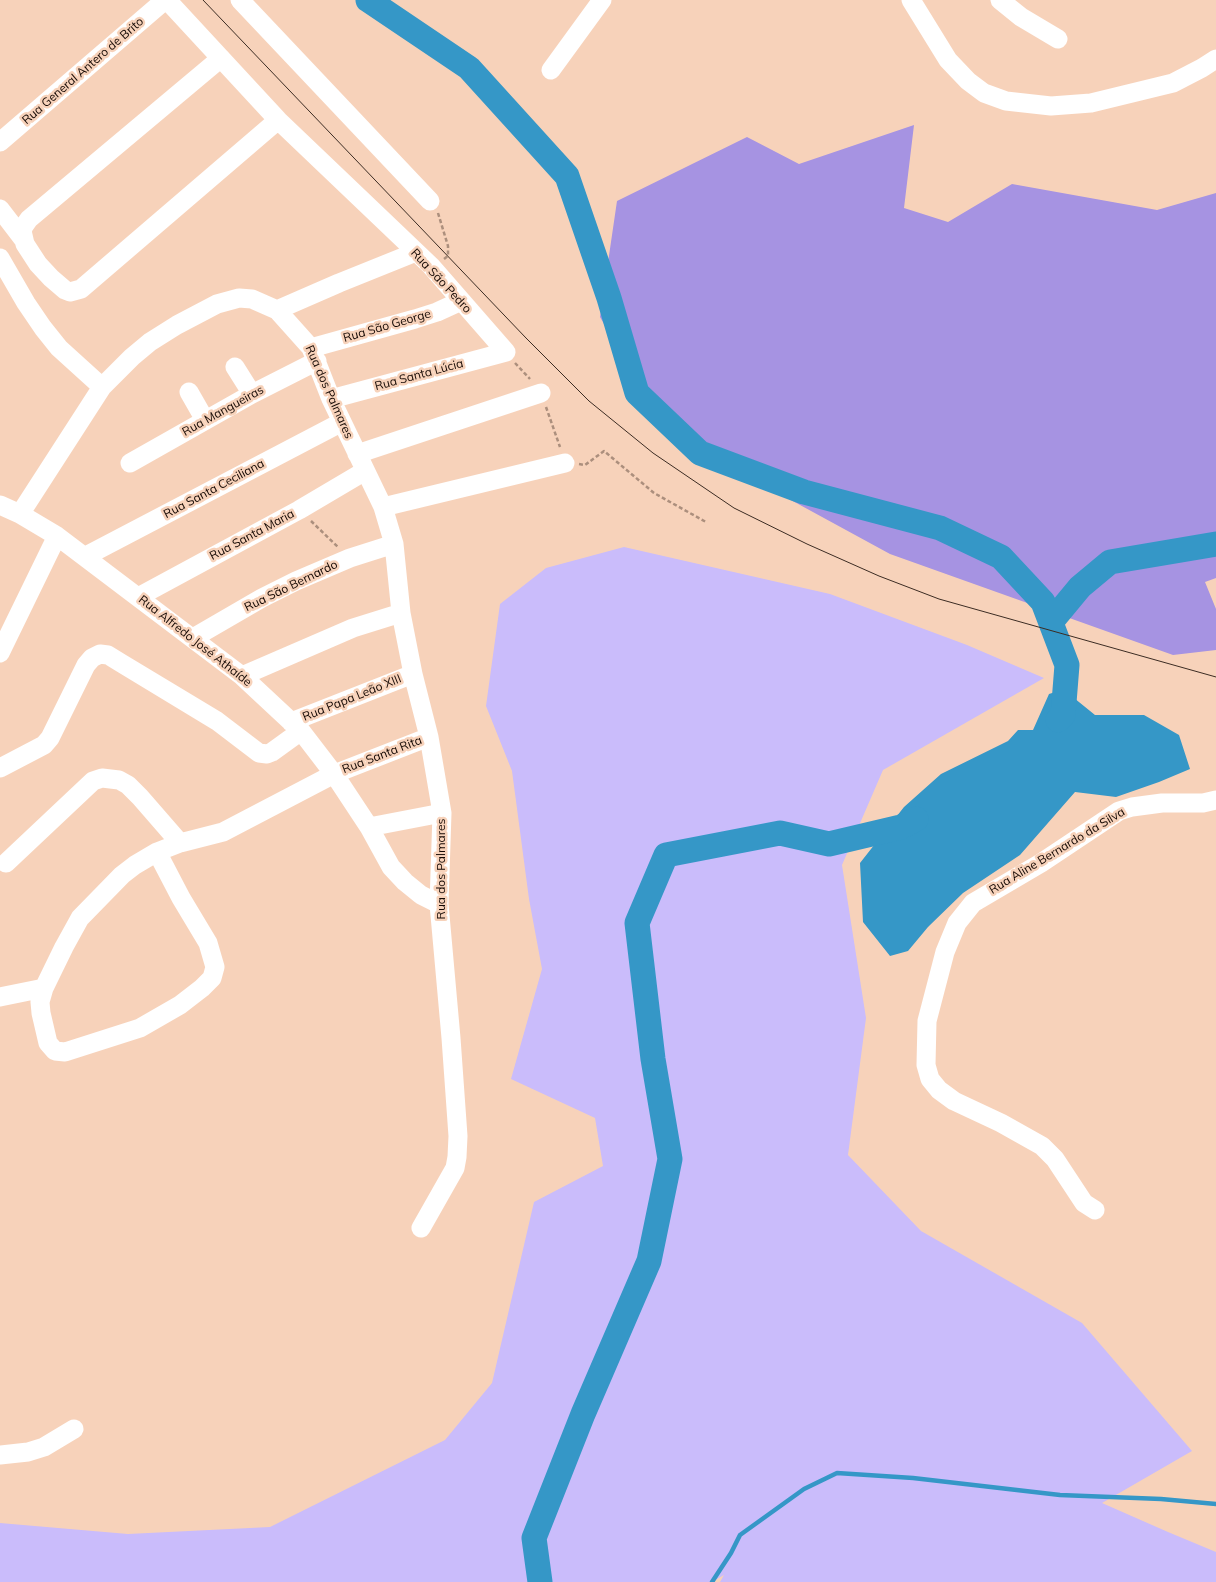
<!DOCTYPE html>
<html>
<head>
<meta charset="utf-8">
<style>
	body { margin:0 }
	canvas { display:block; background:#f7d2ba }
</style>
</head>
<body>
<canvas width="1216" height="1582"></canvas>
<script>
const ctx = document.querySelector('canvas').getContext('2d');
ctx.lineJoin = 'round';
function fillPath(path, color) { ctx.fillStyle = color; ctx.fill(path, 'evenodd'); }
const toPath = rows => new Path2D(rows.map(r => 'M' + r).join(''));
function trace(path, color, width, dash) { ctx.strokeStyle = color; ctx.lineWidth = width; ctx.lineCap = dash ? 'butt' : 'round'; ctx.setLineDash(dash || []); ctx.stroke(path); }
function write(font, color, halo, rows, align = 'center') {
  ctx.font = font + ' Mulish,sans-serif'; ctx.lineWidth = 5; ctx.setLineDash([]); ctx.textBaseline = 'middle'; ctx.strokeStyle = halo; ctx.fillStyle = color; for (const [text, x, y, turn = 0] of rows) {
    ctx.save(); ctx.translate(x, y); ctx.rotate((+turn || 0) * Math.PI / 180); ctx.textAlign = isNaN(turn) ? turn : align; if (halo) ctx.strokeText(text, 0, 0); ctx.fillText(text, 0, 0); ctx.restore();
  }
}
const green = toPath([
	[624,547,830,594,967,645,1044,678,883,770,842,865,866,1018,848,1155,921,1231,1082,1323,1192,1451,1102,1503,1168,1532,1216,1552,1216,1582,720,1582,724,1575,712,1582,0,1582,0,1523,128,1534,270,1527,445,1440,492,1383,534,1202,603,1166,595,1118,511,1079,542,969,529,899,512,771,486,706,500,604,546,568]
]);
const forest = toPath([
	[914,125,904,208,948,222,1012,184,1157,210,1216,193,1216,578,1205,582,1216,609,1216,650,1173,655,890,554,666,432,600,317,617,201,747,137,799,164]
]);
const water = toPath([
	[1074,686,1074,698,1095,715,1144,715,1179,735,1190,769,1159,782,1116,797,1075,792,1020,855,963,893,928,927,908,951,890,956,863,922,860,863,904,807,941,774,1008,741,1018,730,1033,730,1049,694]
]);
const stream = toPath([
	[712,1582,731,1553,740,1535,804,1489,837,1473,913,1478,1060,1495,1161,1499,1216,1504]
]);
const river = toPath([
	[368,0,469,68,567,176,609,298,637,393,700,453,804,492,940,528,1001,557,1043,602,1067,665,1063,715,1058,720],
	[1051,622,1080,587,1110,562,1216,544],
	[540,1582,534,1538,583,1414,649,1261,670,1159,653,1059,637,923,666,855,780,833,829,844,901,827,916,819]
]);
const path = toPath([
	[438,213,448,246,448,256,444,259],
	[515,363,530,379],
	[546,407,560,447],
	[579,464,585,465,604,451,654,493,706,522],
	[311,521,338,547]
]);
const minor = toPath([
	[167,0,278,120,431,266,506,352,331,399],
	[240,0,430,201],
	[911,0,948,60,968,81,984,93,1006,101,1051,106,1091,103,1173,83,1202,68,1216,59],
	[1000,0,1021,17,1058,39],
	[221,58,29,219,24,226,22,231,25,244,38,264,51,278,65,290,70,292,81,289,278,120],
	[551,70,602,0],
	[0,142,165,0],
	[0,209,23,239],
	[0,258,26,303,43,328,59,348,102,387],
	[277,310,339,283,416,252],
	[311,348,415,319,437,312,461,301],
	[235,367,252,394],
	[189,392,205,420],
	[357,454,541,393],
	[130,463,252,394,317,361],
	[0,505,20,514,57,536,242,676,301,731,334,774,369,827,391,867,405,882,421,895,439,904],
	[383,507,565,463],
	[20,514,102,387,132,357,150,342,177,325,217,304,239,298,252,299,277,310,311,348,331,399,383,507,394,544,401,613,413,674,429,737,442,813,439,904,451,1038,458,1136,457,1157,455,1168,421,1228],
	[86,556,342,422],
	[138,597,299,510,365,471],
	[193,638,262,598,296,581,350,558,394,544],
	[0,653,57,536],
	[242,676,353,628,401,613],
	[291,722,413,674],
	[0,768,44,745,50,738,86,665,92,658,100,654,108,655,121,663,217,721,259,753,267,754,272,752,301,731],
	[369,827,442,813],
	[157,852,181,898,208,943,215,967,212,978,202,988,180,1005,140,1028,65,1052,55,1051,48,1043,41,1013,40,1002,44,988,64,947,80,918,122,875,135,865,157,852,180,843,223,832,334,774,429,737],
	[6,863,93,781,102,778,119,780,128,785,140,797,180,843],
	[0,997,44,988],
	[1095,1210,1084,1203,1055,1159,1042,1146,1001,1123,954,1101,939,1090,930,1079,926,1065,927,1021,945,952,957,923,973,903,1041,863,1119,811,1132,807,1162,803,1203,803,1216,800],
	[0,1455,28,1452,44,1447,74,1429]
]);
const tram = toPath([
	[203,0,526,338,589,401,653,453,734,508,807,544,879,576,939,599,1216,677]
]);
const streetNames = [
	["Rua General Antero de Brito",83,71,-41],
	["Rua São Pedro",441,281,47],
	["Rua São George",387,326,-16],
	["Rua Santa Lúcia",419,375,-15],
	["Rua dos Palmares",329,392,66],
	["Rua Mangueiras",223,411,-29],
	["Rua Santa Ceciliana",214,489,-28],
	["Rua Santa Maria",252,535,-28],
	["Rua São Bernardo",291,586,-26],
	["Rua Alfredo José Athaíde",195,641,38],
	["Rua Papa Leão XIII",352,698,-22],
	["Rua Santa Rita",382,755,-21],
	["Rua Aline Bernardo da Silva",1057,851,-31],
	["Rua dos Palmares",441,869,-90]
];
fillPath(green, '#cabcfb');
fillPath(forest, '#a693e2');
fillPath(water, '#3597c7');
trace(stream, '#3597c7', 4.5);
trace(river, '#3597c7', 25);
trace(path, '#ac8f7d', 2.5, [4, 2.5]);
trace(minor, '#fff', 19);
trace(tram, '#3c2c23', 1);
write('12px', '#140803', '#f7d2ba', streetNames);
</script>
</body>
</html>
